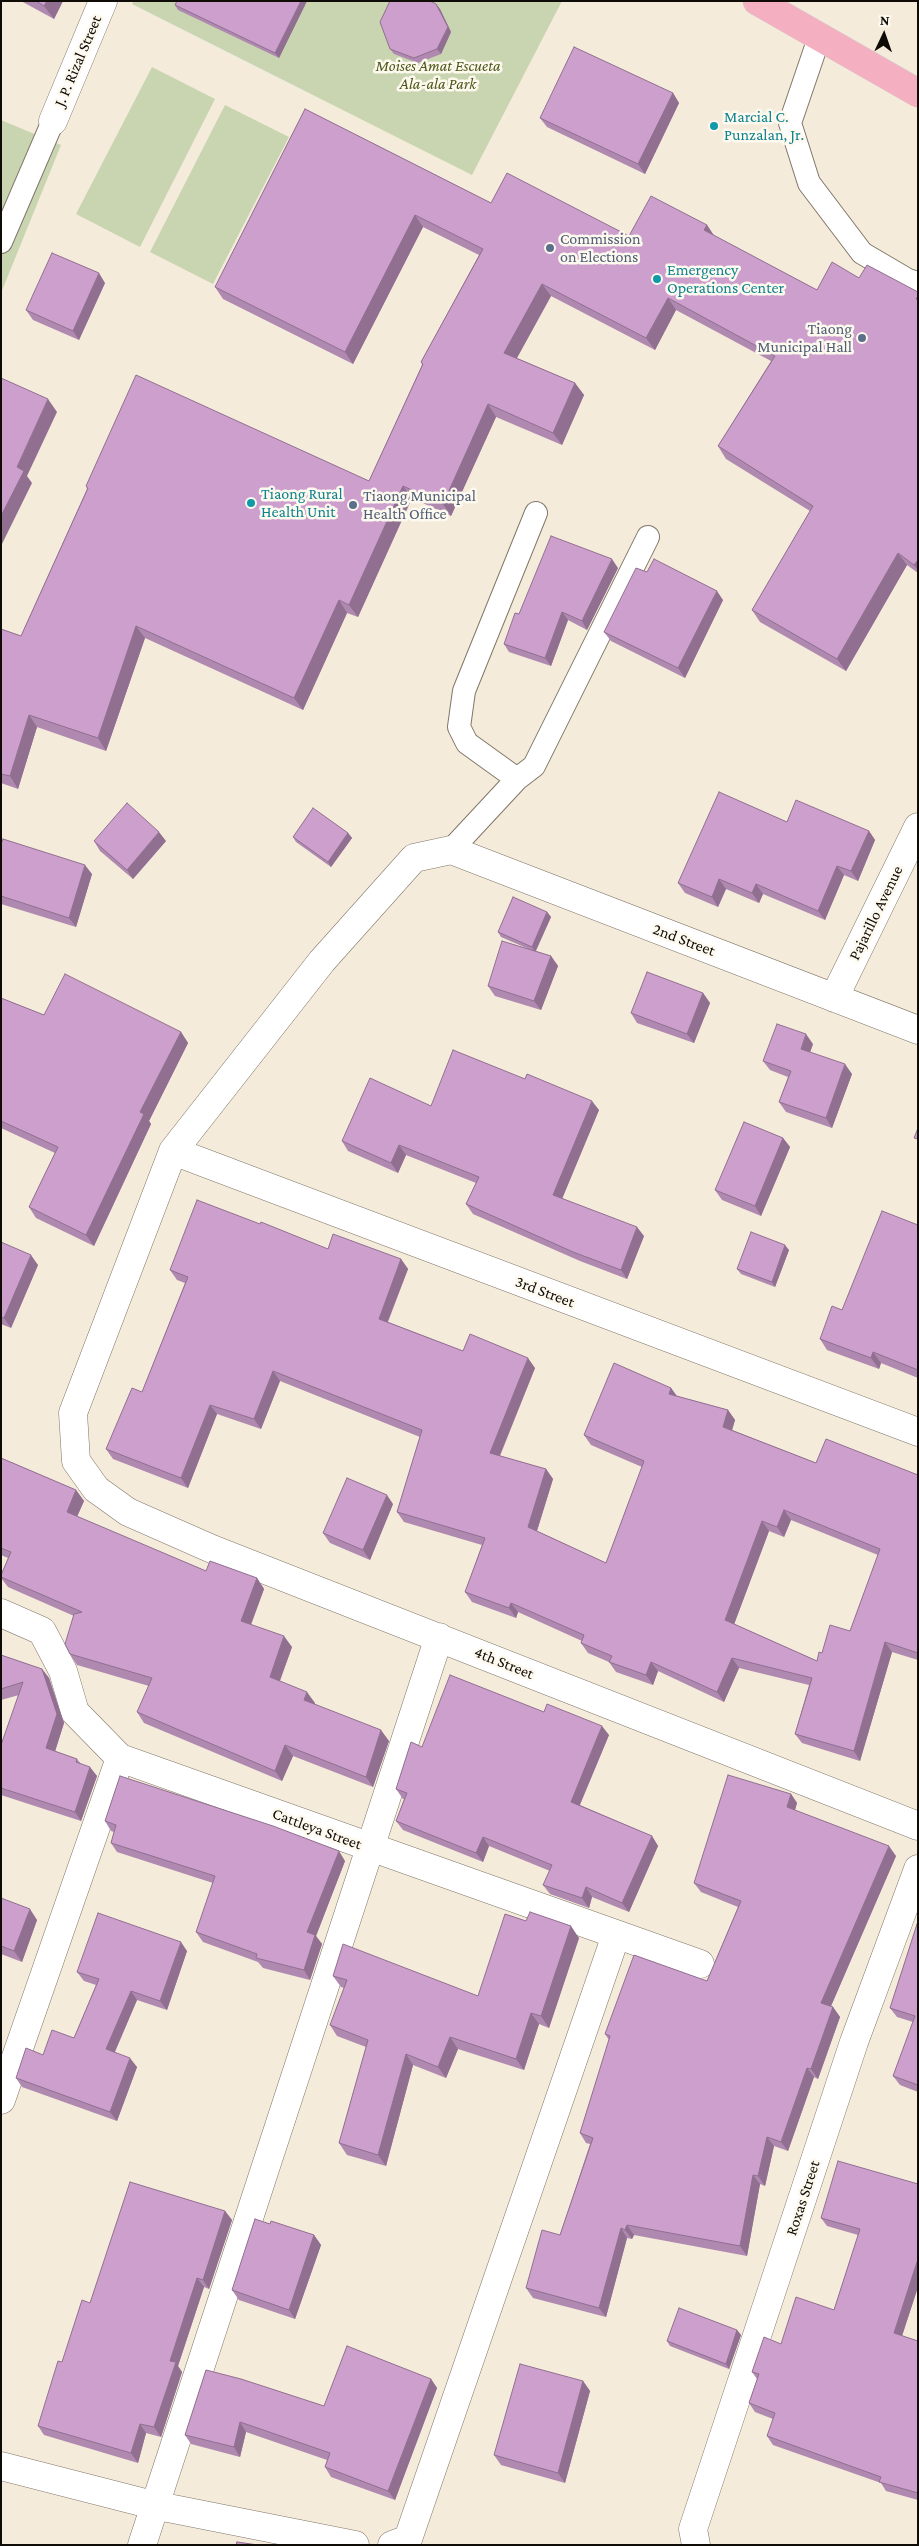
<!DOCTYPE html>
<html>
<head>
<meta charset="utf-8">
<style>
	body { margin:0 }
	#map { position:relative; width:919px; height:2546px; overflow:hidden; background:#f4ebda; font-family:"Crimson Pro",serif }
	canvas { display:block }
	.frame { position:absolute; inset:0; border:2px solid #0f0c07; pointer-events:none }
	.north { position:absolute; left:859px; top:10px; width:50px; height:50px; -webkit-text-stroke:4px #fef9ef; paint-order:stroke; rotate:3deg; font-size:14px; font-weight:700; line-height:20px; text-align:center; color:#0f0c07 }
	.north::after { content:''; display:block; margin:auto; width:18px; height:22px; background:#0f0c07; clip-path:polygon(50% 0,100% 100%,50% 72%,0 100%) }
</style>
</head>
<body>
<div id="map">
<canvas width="919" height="2546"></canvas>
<div class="frame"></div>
<div class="north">N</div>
</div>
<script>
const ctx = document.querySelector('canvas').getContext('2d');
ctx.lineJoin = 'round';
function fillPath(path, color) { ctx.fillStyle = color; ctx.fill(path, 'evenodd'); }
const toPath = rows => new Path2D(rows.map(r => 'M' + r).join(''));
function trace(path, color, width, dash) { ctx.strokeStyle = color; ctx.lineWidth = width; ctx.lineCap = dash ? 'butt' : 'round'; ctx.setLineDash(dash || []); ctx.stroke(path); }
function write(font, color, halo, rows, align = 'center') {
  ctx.font = font + ' "Crimson Pro",serif'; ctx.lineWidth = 5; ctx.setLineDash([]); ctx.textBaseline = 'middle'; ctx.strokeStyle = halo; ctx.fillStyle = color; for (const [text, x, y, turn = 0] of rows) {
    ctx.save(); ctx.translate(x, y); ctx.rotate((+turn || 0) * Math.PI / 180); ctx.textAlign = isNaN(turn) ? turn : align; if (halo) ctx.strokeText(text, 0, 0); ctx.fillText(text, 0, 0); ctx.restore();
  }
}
const green = toPath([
	[134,1,562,1,472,175,132,4],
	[152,67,215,99,140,247,76,214],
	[225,105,289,137,213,284,150,252],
	[1,120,61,145,1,293]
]);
const lane = toPath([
	[819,38,790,123,809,183,862,253,908,280,918,283],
	[1,242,53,121],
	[517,779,467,743,459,727,464,691,536,513],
	[451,850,517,779,534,766,648,537]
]);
const street = toPath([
	[53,121,103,1],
	[834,998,918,827],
	[918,1030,451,850,414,858,322,961,173,1151,73,1413,76,1461,96,1489,128,1512,212,1549,918,1826],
	[173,1151,918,1432],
	[1,1613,42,1631,63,1671,75,1712,120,1758,700,1964],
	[1,2100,120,1758],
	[1,2466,153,2505,355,2545],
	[142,2545,439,1637],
	[392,2545,408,2539,616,1935],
	[696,2545,693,2529,854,2042,918,1869]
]);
const primary = toPath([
	[757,1,918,93]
]);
const wall = toPath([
	[21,1,63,1,54,19],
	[307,1,279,58,178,10,175,5],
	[440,9,451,32,441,54,418,63,394,54,390,49],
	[673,93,679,103,645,174,547,127,540,118],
	[305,109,491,203,629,236,707,225,714,236,817,290,859,278,918,292,918,573,907,565,846,671,760,622,752,610,810,511,726,459,718,446,771,361,676,310,655,350,551,296,517,358,575,383,584,395,562,445,496,417,451,516,412,498,358,617,347,613,303,710,145,638,106,751,37,727,18,789,1,783,1,629,21,636,87,489,86,486,369,481,422,365,421,362,479,255,423,227,353,364,223,299,215,287],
	[105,283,79,340,33,320,26,310],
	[618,568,587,630,568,620,551,666,509,652,504,644,519,614],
	[647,572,723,600,685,678,611,641,604,632],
	[787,822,869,831,875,840,858,881,844,875,825,920,763,894,759,903,726,889,718,907,685,893,678,883],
	[348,833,352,838,331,867,296,842,293,837],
	[94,841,166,841,133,879,100,851],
	[1,844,92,874,76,927,1,904],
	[547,912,551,917,536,951,551,956,558,966,541,1010,495,996,488,986,531,950,501,937,498,932],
	[703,993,710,1003,694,1043,637,1023,631,1013],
	[1,998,44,1015,181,1032,188,1043,149,1121,151,1124,94,1246,36,1218,29,1207,55,1153,1,1128],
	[813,1044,810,1052,852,1074,832,1128,786,1112,779,1102,788,1077,770,1070,763,1061],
	[431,1106,599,1110,562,1198,644,1236,627,1279,580,1261,473,1214,466,1204,476,1183,406,1155,398,1173,348,1151,342,1141],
	[783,1138,790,1147,761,1216,722,1200,715,1190],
	[918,1225,918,1378,881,1363,879,1369,827,1350,820,1339,842,1310],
	[1,1242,38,1265,11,1328,1,1324],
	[328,1249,401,1259,408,1269,388,1322,463,1351,535,1368,500,1456,546,1469,553,1479,537,1531,606,1563,642,1467,591,1445,584,1435,671,1388,677,1396,728,1410,735,1420,732,1430,816,1463,918,1475,918,1660,892,1652,860,1761,802,1743,795,1734,809,1685,739,1668,724,1702,658,1671,653,1685,616,1672,609,1662,588,1653,581,1643,582,1641,518,1612,516,1618,472,1602,465,1592,482,1545,404,1522,397,1512,420,1437,280,1381,261,1429,217,1414,188,1488,113,1459,106,1449,142,1392,185,1283,177,1280,170,1270],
	[791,1520,878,1555,850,1631,822,1653,817,1661,734,1624,769,1531,784,1537],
	[789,1250,775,1287,741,1274,737,1269],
	[1,1458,76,1490,84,1501,77,1517,206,1571,257,1578,264,1589,251,1625,292,1647,280,1681,315,1703,314,1704,389,1741,373,1787,293,1756,282,1781,144,1723,137,1712,149,1686,77,1665,70,1654,74,1616,8,1587,1,1578,1,1575,8,1558,1,1555],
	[393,1504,370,1560,330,1543,323,1533],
	[1,1655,42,1669,49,1678,64,1723,55,1751,77,1759,81,1764,97,1776,81,1821,1,1795,1,1745,19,1695,1,1700],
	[544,1712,609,1735,580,1805,652,1836,658,1846,629,1912,592,1897,589,1908,550,1894,543,1885,550,1871,489,1846,483,1862,403,1830,396,1821,404,1799,403,1799,396,1789,422,1747],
	[791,1794,797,1803,795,1810,896,1856,831,2006,833,2007,840,2017,818,2079,814,2077,788,2151,774,2146,765,2186,760,2184,747,2256,634,2235,632,2239,627,2238,606,2317,533,2298,526,2288,560,2235,590,2144,586,2143,580,2133,609,2040,605,2034,707,1981,738,1907,701,1892,694,1883],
	[105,1821,345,1861,316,1936,322,1944,310,1980,263,1968,258,1962,203,1942,196,1932,213,1883,117,1852,111,1843,114,1832,111,1831],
	[1,1898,37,1920,22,1962,1,1954],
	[526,1921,579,1938,549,2028,539,2024,524,2070,458,2049,446,2078,413,2065,386,2166,347,2155,339,2143,366,2047,337,2036,330,2025,344,1988,341,1987,333,1976,478,1996],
	[918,1921,918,2092,900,2085,893,2076,913,2022,897,2017,890,2008],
	[187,1951,167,2010,137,2000,115,2052,137,2067,117,2121,22,2087,16,2078,43,2055,74,2038,96,1985,84,1981,77,1972],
	[918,2184,918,2287,902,2336,918,2341,918,2500,886,2491,881,2483,773,2445,767,2436,773,2419,755,2412,749,2403,757,2379,752,2372,781,2344,834,2310,858,2235,827,2226,821,2218],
	[225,2211,232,2220,209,2289,204,2287,178,2366,182,2372,161,2437,146,2433,138,2463,44,2435,38,2426,62,2362,90,2303],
	[270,2224,314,2235,321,2245,295,2319,239,2300,232,2290],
	[737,2330,741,2335,729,2369,670,2346,667,2341],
	[206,2370,324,2406,431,2379,437,2388,395,2500,331,2477,325,2467,327,2460,246,2432,240,2457,191,2444,185,2435],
	[583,2381,590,2391,565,2483,501,2465,494,2455]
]);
const shadedWall = toPath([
	[47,1,63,1,54,19,44,6],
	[301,1,307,1,279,58,275,53],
	[436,4,440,9,451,32,441,54,437,49],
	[673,93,679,103,645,174,638,164],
	[415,215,423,227,353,364,345,352],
	[707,225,715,237,704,230],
	[99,273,105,283,79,340,73,331],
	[542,284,551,296,513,365,504,353],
	[668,298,676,310,655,350,646,338],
	[575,383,584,395,562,445,553,433],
	[48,399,57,412,27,476,32,483,1,546,1,516,17,467],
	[488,404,496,417,451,516,443,504],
	[403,486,412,498,358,617,349,605],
	[898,553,907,565,846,671,837,659],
	[612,559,618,568,587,630,582,621],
	[918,560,918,570,914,565],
	[717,591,723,600,685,678,678,668],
	[339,600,347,613,303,710,294,698],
	[562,612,568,620,551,666,545,658],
	[136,626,145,638,106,751,98,738],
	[29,715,37,727,18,789,10,776],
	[869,831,875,840,858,881,851,871],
	[159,832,166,841,133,879,127,870],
	[348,833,352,838,331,867,328,862],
	[85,865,92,874,76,927,69,918],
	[837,866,844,875,825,920,818,911],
	[719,879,726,889,718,907,712,897],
	[756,884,763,894,759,903,752,893],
	[547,912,551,917,535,952,532,947],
	[551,956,558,966,541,1010,534,1001],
	[703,993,710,1003,694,1043,687,1034],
	[181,1032,188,1043,149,1121,151,1124,94,1246,86,1235,140,1112],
	[806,1034,813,1044,808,1058,801,1049],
	[845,1064,852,1074,832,1128,826,1118],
	[592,1101,599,1110,560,1204,553,1195],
	[783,1138,790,1147,761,1216,755,1206],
	[399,1145,406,1155,398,1173,391,1163],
	[637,1227,644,1236,627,1279,621,1270],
	[785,1245,789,1250,775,1287,772,1282],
	[31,1255,38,1265,11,1328,4,1318],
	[401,1259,408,1269,385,1328,379,1319],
	[873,1352,881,1363,879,1369,871,1358],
	[528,1358,535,1368,497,1462,490,1453],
	[273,1371,280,1381,261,1429,254,1419],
	[671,1388,678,1398,669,1394],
	[210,1405,217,1414,188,1488,181,1478],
	[728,1410,735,1420,730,1437,723,1427],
	[546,1469,553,1479,535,1537,528,1527],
	[76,1490,84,1501,74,1523,67,1512],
	[387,1495,393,1504,370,1560,363,1550],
	[784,1510,791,1520,784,1537,777,1527],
	[762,1521,769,1531,732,1630,725,1620],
	[257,1578,264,1589,248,1632,241,1621],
	[511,1603,518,1612,516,1618,509,1608],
	[284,1636,292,1647,277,1688,270,1677],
	[885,1642,892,1652,860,1761,854,1751],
	[732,1658,739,1668,724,1702,717,1692],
	[651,1662,658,1671,653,1685,646,1675],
	[42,1669,49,1678,64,1723,53,1758,46,1748],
	[307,1692,315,1703,311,1711,304,1700],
	[602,1726,609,1735,577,1811,571,1802],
	[381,1730,389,1741,373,1787,366,1777],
	[285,1745,293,1756,282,1781,275,1771],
	[90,1767,97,1776,81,1821,75,1812],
	[791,1794,797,1803,793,1817,787,1807],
	[652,1836,658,1846,629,1912,622,1903],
	[483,1837,489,1846,483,1862,476,1853],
	[889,1846,896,1856,828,2013,821,2003],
	[339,1851,345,1861,316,1936,322,1944,310,1980,304,1970,307,1932],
	[586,1887,592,1897,589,1908,582,1898],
	[30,1909,37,1920,22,1962,14,1951],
	[571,1926,579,1938,549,2028,541,2016],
	[181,1942,187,1951,167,2010,160,2001],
	[131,1991,137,2000,112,2058,106,2049],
	[833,2007,840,2017,818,2079,811,2069],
	[531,2013,539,2024,524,2070,516,2059],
	[450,2037,458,2049,446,2078,438,2067],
	[406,2054,413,2065,386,2166,378,2155],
	[130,2058,137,2067,117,2121,110,2112],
	[807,2068,814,2077,788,2151,781,2142],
	[767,2137,774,2146,765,2186,758,2176],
	[753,2175,760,2184,747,2256,740,2246],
	[225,2211,232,2220,209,2289,203,2280],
	[627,2225,634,2235,632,2239,625,2230],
	[621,2228,627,2238,606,2317,599,2308],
	[314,2235,321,2245,295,2319,289,2310],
	[918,2259,918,2287,900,2342,894,2333],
	[197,2278,204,2287,178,2366,182,2372,161,2437,154,2427,170,2361],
	[737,2330,741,2335,729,2369,726,2364],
	[431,2379,437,2388,395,2500,388,2491],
	[583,2381,590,2391,565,2483,558,2473],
	[240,2422,246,2432,240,2457,234,2447],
	[140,2424,146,2433,138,2463,131,2453]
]);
const building = toPath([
	[36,1,47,1,44,6,36,1],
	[177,1,301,1,275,53,175,5,177,1],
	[390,1,430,1,436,4,448,27,437,49,414,58,390,49,380,22,390,1],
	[574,47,673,93,638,164,540,118,574,47],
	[305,109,491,203,507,173,629,236,651,196,707,225,704,230,817,290,832,262,859,278,867,265,918,292,918,296,916,299,918,300,918,560,914,565,898,553,837,659,752,610,813,506,718,446,775,356,668,298,646,338,542,284,504,353,575,383,553,433,488,404,443,504,403,486,349,605,339,600,294,698,136,626,98,738,29,715,10,776,1,774,1,629,21,636,88,488,86,486,136,375,369,481,423,364,421,362,483,249,415,215,345,352,215,287,305,109],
	[52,253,99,273,73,331,26,310,52,253],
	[1,378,48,399,17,467,24,471,1,516,1,378],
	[551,536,612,559,582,621,562,612,545,658,504,644,515,613,519,614,551,536],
	[654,559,717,591,678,668,604,632,636,568,647,572,654,559],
	[719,792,787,822,796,800,869,831,851,871,837,866,818,911,756,884,752,893,719,879,712,897,678,883,719,792],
	[127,803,159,832,127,870,94,841,127,803],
	[313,808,348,833,328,862,293,837,313,808],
	[3,839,85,865,69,918,1,896,1,844,3,839],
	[513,897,547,912,532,947,498,932,513,897],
	[502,941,551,956,534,1001,488,986,502,941],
	[647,972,703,993,687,1034,631,1013,647,972],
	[65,974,181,1032,140,1112,144,1114,86,1235,29,1207,58,1147,1,1121,1,998,44,1015,65,974],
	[777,1024,806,1034,801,1049,845,1064,826,1118,779,1102,791,1071,763,1061,777,1024],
	[453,1050,525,1079,527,1074,592,1101,553,1195,637,1227,621,1270,573,1252,466,1204,479,1177,399,1145,391,1163,342,1141,370,1078,431,1106,453,1050],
	[744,1122,783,1138,755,1206,715,1190,744,1122],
	[918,1128,918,1139,914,1138,918,1128],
	[197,1200,260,1224,261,1222,328,1249,333,1234,401,1259,379,1319,463,1351,470,1334,528,1358,490,1453,546,1469,528,1527,606,1563,644,1461,584,1435,614,1363,671,1388,669,1394,728,1410,723,1427,816,1463,826,1439,918,1475,918,1653,885,1642,854,1751,795,1734,812,1678,732,1658,717,1692,651,1662,646,1675,609,1662,612,1656,581,1643,584,1635,511,1603,509,1608,465,1592,485,1538,397,1512,422,1430,273,1371,254,1419,210,1405,181,1478,106,1449,132,1388,142,1392,188,1277,170,1270,197,1200],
	[784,1510,880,1549,850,1631,830,1625,822,1653,819,1652,817,1661,725,1620,762,1521,777,1527,784,1510],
	[882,1211,918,1225,918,1370,873,1352,871,1358,820,1339,832,1306,842,1310,882,1211],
	[751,1232,785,1245,772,1282,737,1269,751,1232],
	[1,1242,31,1255,4,1318,1,1317,1,1242],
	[1,1458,76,1490,67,1512,206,1571,210,1561,257,1578,241,1621,284,1636,270,1677,307,1692,304,1700,381,1730,366,1777,285,1745,275,1771,137,1712,152,1678,70,1654,65,1644,74,1614,82,1612,1,1577,1,1575,11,1552,1,1548,1,1458],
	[347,1478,387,1495,363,1550,323,1533,347,1478],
	[1,1655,42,1669,57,1714,46,1748,77,1759,76,1762,90,1767,75,1812,1,1788,1,1745,23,1682,1,1689,1,1655],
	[450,1675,544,1712,547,1704,602,1726,571,1802,652,1836,622,1903,586,1887,582,1898,543,1885,552,1865,483,1837,476,1853,396,1821,407,1793,396,1789,411,1742,422,1747,450,1675],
	[728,1775,791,1794,787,1807,889,1846,821,2003,833,2007,811,2069,807,2068,781,2142,767,2137,758,2176,753,2175,740,2246,627,2225,625,2230,621,2228,599,2308,526,2288,542,2230,560,2235,593,2138,580,2133,610,2036,605,2034,634,1955,707,1981,741,1901,694,1883,728,1775],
	[120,1776,273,1826,339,1851,307,1932,315,1935,304,1970,256,1958,257,1954,196,1932,215,1876,111,1843,116,1825,105,1821,120,1776],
	[1,1898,30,1909,14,1951,1,1946,1,1898],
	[530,1912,571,1926,541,2016,531,2013,516,2059,450,2037,438,2067,406,2054,378,2155,339,2143,368,2040,330,2025,347,1980,333,1976,343,1944,478,1996,505,1914,526,1921,530,1912],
	[98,1913,181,1942,160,2001,131,1991,106,2049,130,2058,110,2112,16,2078,26,2048,43,2055,52,2030,74,2038,99,1979,77,1972,98,1913],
	[918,1921,918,2085,893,2076,915,2016,890,2008,918,1921],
	[838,2161,918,2184,918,2259,894,2333,918,2341,918,2493,879,2482,881,2477,767,2436,775,2413,749,2403,759,2374,752,2372,764,2337,781,2344,796,2297,834,2310,860,2229,821,2218,838,2161],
	[130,2182,225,2211,203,2280,197,2278,170,2361,176,2362,154,2427,140,2424,131,2453,38,2426,58,2361,62,2362,82,2300,90,2303,130,2182],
	[255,2219,270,2224,271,2221,314,2235,289,2310,232,2290,255,2219],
	[679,2308,737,2330,726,2364,667,2341,679,2308],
	[347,2346,431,2379,388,2491,325,2467,330,2453,240,2422,234,2447,185,2435,206,2370,241,2379,324,2406,347,2346],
	[520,2364,583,2381,558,2473,494,2455,520,2364],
	[237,2542,258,2545,236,2545,237,2542]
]);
const markers = [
	[714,126,5,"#0f9aa8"],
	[550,248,5,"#5c6f8a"],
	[657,279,5,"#0f9aa8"],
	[862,338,5,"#5c6f8a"],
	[251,503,5,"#0f9aa8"],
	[353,505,5,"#5c6f8a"]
];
const streetNames = [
	["J. P. Rizal Street",78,61,-67],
	["Pajarillo Avenue",876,913,-64],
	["2nd Street",684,940,21],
	["3rd Street",545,1292,21],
	["4th Street",504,1663,22],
	["Cattleya Street",317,1829,20],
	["Roxas Street",803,2198,-72]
];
const parkNames = [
	["Moises Amat Escueta",438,66],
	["Ala-ala Park",438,84]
];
const cultureNames = [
	["Marcial C.",724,117],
	["Punzalan, Jr.",724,135],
	["Emergency",667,270],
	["Operations Center",667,288],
	["Tiaong Rural",261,494],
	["Health Unit",261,512]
];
const serviceNames = [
	["Commission",560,239],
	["on Elections",560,257],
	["Tiaong",852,329,"right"],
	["Municipal Hall",852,347,"right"],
	["Tiaong Municipal",363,496],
	["Health Office",363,514]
];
fillPath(green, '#c9d5b0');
trace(lane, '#807769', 24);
trace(street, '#807769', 29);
trace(primary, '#d4d3d2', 29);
trace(lane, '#fff', 22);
trace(street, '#fff', 28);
trace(primary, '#f4b0c1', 28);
fillPath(wall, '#b089b0');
fillPath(shadedWall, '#906f90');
fillPath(building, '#cd9fcd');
trace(building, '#906f90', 1);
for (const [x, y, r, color] of markers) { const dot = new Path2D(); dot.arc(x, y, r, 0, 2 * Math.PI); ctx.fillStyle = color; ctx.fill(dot); trace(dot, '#fef9ef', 2); }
write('16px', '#0f0c07', '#fef9ef', streetNames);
write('italic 16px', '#4a5919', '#fef9ef', parkNames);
write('16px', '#0d838f', '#fef9ef', cultureNames, 'left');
write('16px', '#4e5e75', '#fef9ef', serviceNames, 'left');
</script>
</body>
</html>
